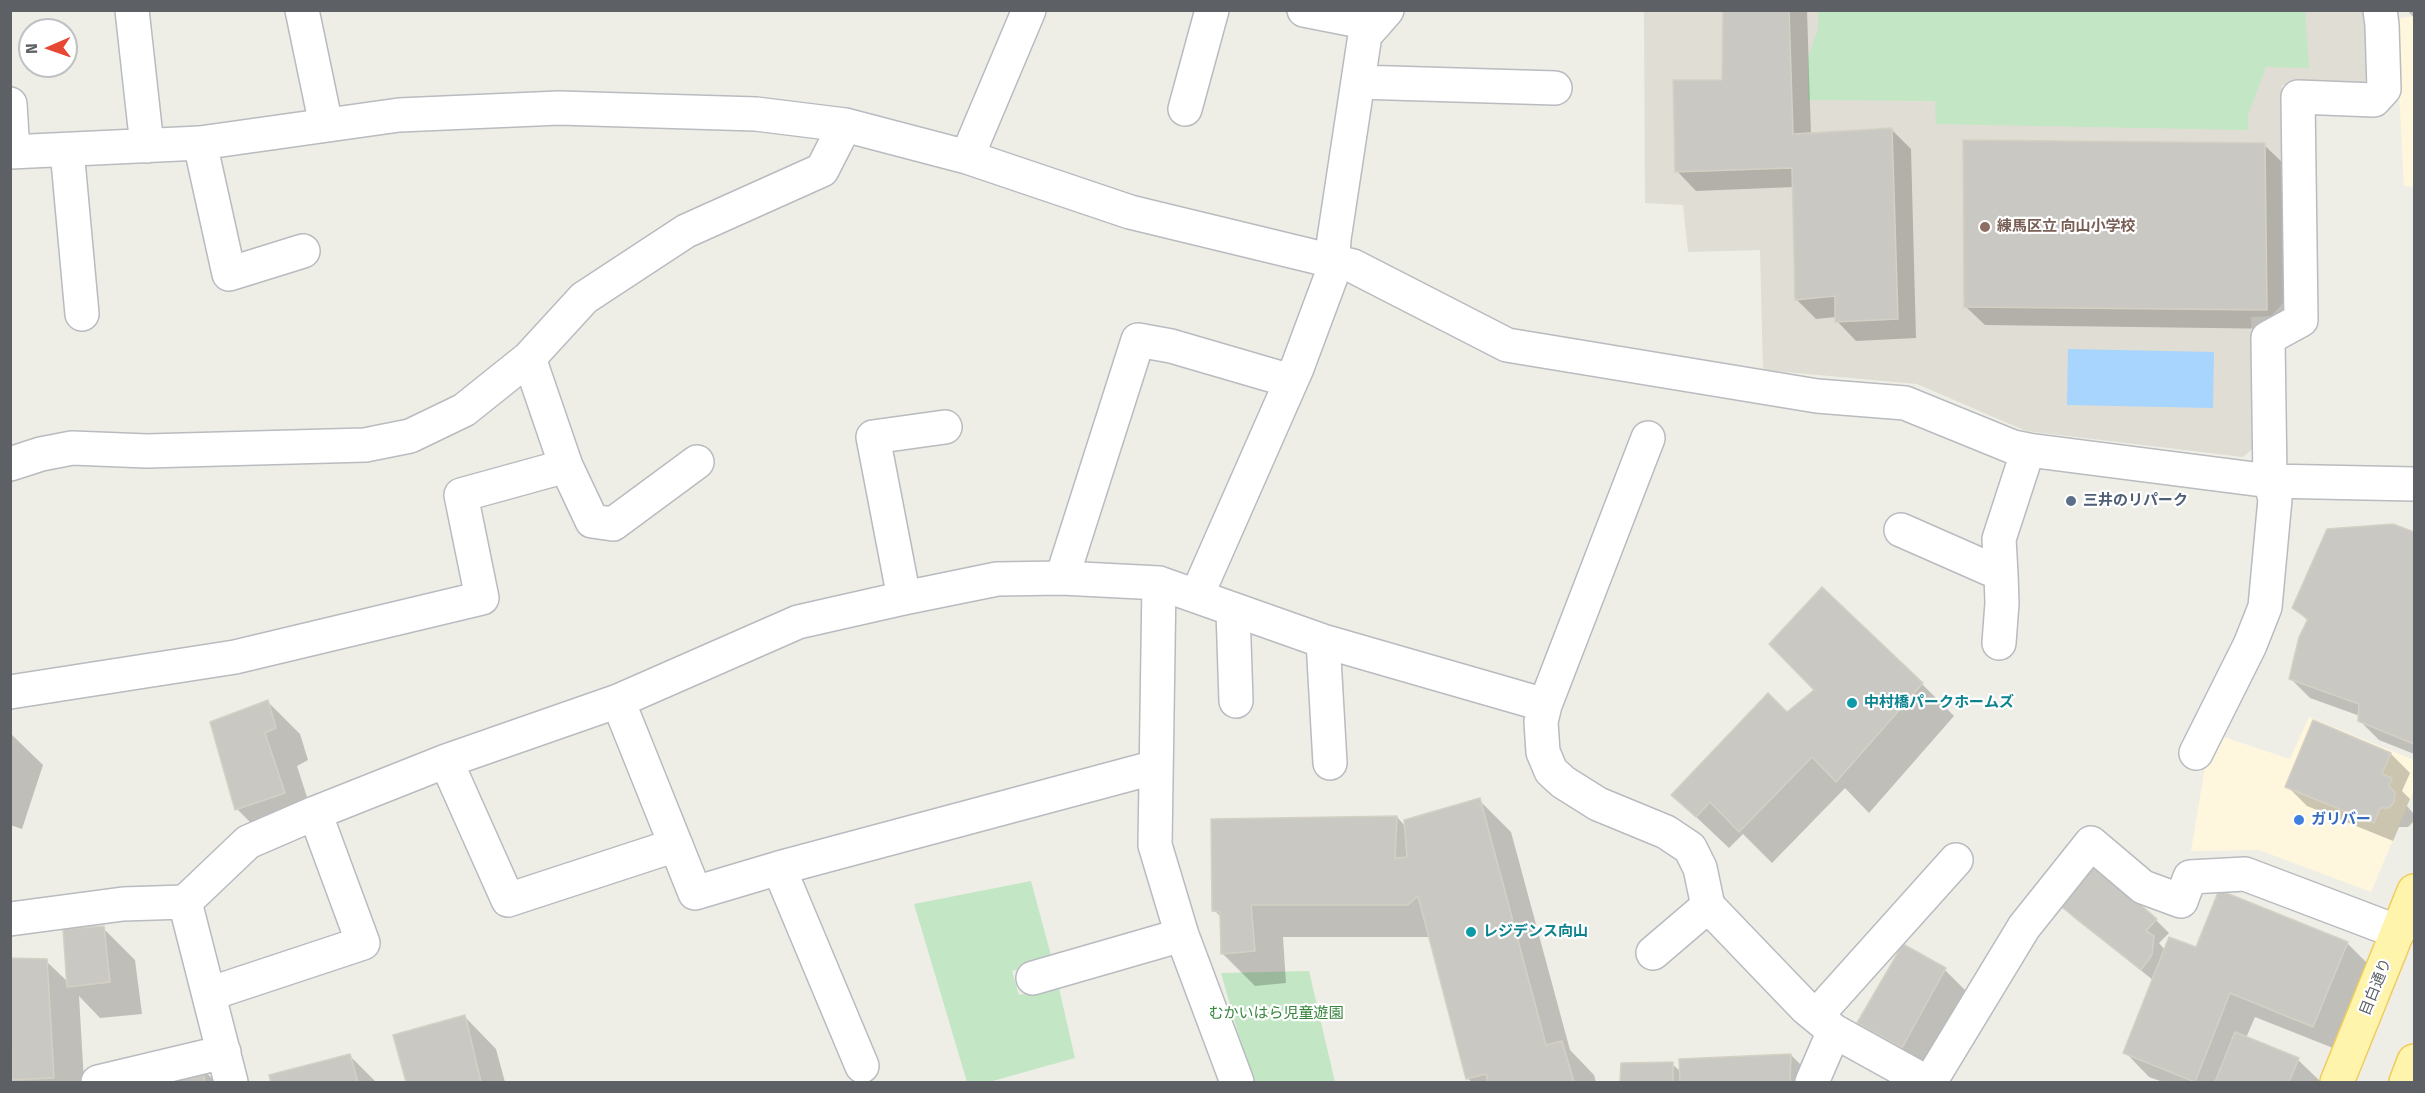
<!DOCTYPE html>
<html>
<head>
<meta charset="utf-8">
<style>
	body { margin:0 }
	#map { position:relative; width:2425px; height:1093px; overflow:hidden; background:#efeee6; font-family:"Fira Sans",sans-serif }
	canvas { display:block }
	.frame { position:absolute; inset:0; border:12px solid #5d6166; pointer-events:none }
	.north { position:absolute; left:18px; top:18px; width:60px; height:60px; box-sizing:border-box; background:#fff; border:2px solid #bec0c2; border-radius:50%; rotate:268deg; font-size:16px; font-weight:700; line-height:24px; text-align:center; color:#5d6166 }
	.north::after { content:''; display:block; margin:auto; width:21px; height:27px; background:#e84833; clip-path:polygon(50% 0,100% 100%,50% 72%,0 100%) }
</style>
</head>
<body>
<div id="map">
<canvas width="2425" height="1093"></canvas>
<div class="frame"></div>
<div class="north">N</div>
</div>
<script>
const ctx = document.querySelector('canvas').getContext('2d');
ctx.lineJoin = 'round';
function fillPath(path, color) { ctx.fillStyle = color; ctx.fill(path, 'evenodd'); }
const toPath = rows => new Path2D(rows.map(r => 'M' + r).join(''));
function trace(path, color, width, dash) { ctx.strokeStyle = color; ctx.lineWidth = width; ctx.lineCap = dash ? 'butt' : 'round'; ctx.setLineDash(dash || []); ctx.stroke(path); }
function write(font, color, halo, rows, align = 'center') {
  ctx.font = font + ' "Fira Sans","Noto Sans JP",sans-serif'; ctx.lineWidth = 4.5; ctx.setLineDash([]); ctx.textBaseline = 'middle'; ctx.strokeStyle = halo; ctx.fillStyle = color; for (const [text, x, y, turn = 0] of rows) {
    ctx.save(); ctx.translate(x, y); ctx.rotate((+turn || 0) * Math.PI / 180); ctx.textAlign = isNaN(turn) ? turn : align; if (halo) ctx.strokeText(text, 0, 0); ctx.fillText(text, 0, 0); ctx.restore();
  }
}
const commercial = toPath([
	[2414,16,2414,187,2404,186,2395,19],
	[2309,717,2414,760,2414,790,2371,892,2259,850,2191,851,2206,761,2224,737,2290,759]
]);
const education = toPath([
	[1644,11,2363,11,2370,75,2361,86,2282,85,2286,300,2271,316,2251,317,2256,446,2243,457,2026,431,1917,384,1763,370,1760,250,1688,252,1683,205,1645,203]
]);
const green = toPath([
	[2305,10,2309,68,2266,67,2248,115,2248,130,1936,124,1935,101,1808,100,1808,57,1818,29,1818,11],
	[1031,881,1052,959,1012,971,1019,995,1058,984,1075,1058,989,1082,967,1082,914,904],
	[1309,971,1335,1082,1252,1082,1221,973]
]);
const water = toPath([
	[2068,349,2214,352,2213,408,2067,405]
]);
const shadow = toPath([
	[1725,10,1807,10,1811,135,1892,130,1911,149,1916,338,1856,341,1837,321,1836,317,1816,319,1797,300,1794,187,1696,191,1677,171,1724,81],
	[2407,10,2414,10,2414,18],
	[2264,145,2284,164,2286,329,1985,325,1965,306],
	[2392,526,2414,534,2414,754,2379,740,2360,721,2360,716,2310,698,2291,679,2308,621,2294,607],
	[1922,684,1954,716,1869,813,1845,788,1772,863,1743,834,1729,848,1673,795,1787,714],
	[268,702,300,734,308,760,297,766,316,825,269,841,237,809],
	[10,733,43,765,22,829,10,825],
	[2391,754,2410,773,2402,791,2410,799,2407,806,2413,813,2413,822,2408,827,2399,827,2393,841,2307,806,2287,786],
	[1479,800,1511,832,1570,1050,1594,1075,1596,1082,1472,1082,1468,1079,1430,937,1283,937,1286,983,1255,986,1223,954,1222,918,1214,910,1397,817,1406,827],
	[2060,904,2156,920,2169,933,2159,943,2165,950,2347,943,2371,967,2338,1050,2255,1017,2246,1038,2298,1060,2321,1082,2163,1082,2149,1077,2125,1052,2153,980,2073,917],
	[103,928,135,960,142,1014,100,1018,79,996,84,1082,10,1082,10,960,46,961,68,982],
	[1945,970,1977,1002,1935,1079,1891,1055,1859,1023],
	[464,1016,496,1049,505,1082,408,1082,395,1036],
	[1791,1055,1818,1082,1622,1082,1622,1065,1672,1064,1681,1072],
	[350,1056,376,1082,272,1082,271,1076],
	[201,1068,216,1082,140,1082]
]);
const building = toPath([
	[1723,10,1789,10,1793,134,1892,128,1898,319,1835,322,1835,296,1795,300,1792,168,1675,172,1673,80,1722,80,1723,10],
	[1963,140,2265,143,2267,310,1964,307,1963,140],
	[2393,524,2414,532,2414,744,2358,721,2359,704,2289,679,2299,637,2308,619,2292,608,2327,529,2393,524],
	[1822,587,1923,683,1836,782,1812,757,1739,832,1710,802,1696,817,1671,795,1768,693,1787,712,1814,690,1769,644,1822,587],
	[268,700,276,728,265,733,285,793,235,810,210,722,268,700],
	[2313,720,2391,753,2382,774,2392,778,2389,786,2395,792,2394,802,2389,808,2380,808,2374,823,2285,787,2313,720],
	[1480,798,1546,1045,1562,1041,1574,1082,1488,1082,1486,1074,1466,1079,1418,896,1408,905,1251,905,1255,951,1221,954,1220,912,1212,911,1211,819,1397,816,1395,858,1407,857,1404,820,1480,798],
	[2098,868,2157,919,2146,931,2154,936,2152,955,2141,970,2058,904,2084,870,2098,868],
	[2219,890,2348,942,2313,1027,2230,993,2195,1082,2123,1053,2169,937,2196,947,2219,890],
	[104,926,110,982,67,987,63,929,104,926],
	[1903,944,1946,968,1902,1048,1857,1023,1903,944],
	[10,958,47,959,54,1078,12,1080,10,958],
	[465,1015,481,1082,406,1082,393,1035,465,1015],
	[2235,1032,2299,1058,2289,1082,2215,1082,2235,1032],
	[350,1054,358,1082,271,1082,269,1075,350,1054],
	[1791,1054,1790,1082,1680,1082,1679,1059,1791,1054],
	[1673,1062,1673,1082,1620,1082,1621,1063,1673,1062],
	[202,1067,205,1082,133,1082,202,1067]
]);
const minor = toPath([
	[132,10,147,146],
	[302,10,326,125],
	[1304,10,1375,24],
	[1358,82,1555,88],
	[10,104,13,152],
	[1185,109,1212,10],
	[200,143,229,274,303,251],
	[67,150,82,314],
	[10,152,200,143,399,115,559,108,756,114,845,125,967,157,1130,212,1353,266,1507,345,1817,396,1905,403,2013,447,2028,450,2270,481,2414,484],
	[967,157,1029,10],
	[1648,438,1545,705,1541,722,1543,752,1551,771,1563,782,1598,804,1666,832,1690,848,1700,868,1708,906,1806,1008,1834,1031,1926,1082],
	[10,464,41,454,72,448,147,451,365,445,410,436,464,410,529,358,584,298,686,231,822,170,845,125],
	[566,466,592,521,613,524,697,462],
	[1901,530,2001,574,2002,603,1999,643],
	[2001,574,1999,539,2028,450],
	[1062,578,1138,340,1171,346,1291,381],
	[1159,583,1155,845,1182,935,1237,1082],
	[1197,595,1297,368,1332,274,1334,239,1365,35,1387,10],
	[904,598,873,437,945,427],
	[1233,611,1236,701],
	[1323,641,1330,763],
	[10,692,235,657,482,598,461,495,566,466,529,358],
	[618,701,695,893,779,868,1156,767],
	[2196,753,2250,645,2265,607,2275,499,2270,481,2268,338,2301,320,2298,97,2374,100,2384,89,2382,25,2380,10],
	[446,761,508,900,676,845],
	[779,868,862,1066],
	[185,902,231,1082],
	[10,919,123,904,185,902,248,842,315,813,446,761,618,701,798,622,904,598,997,579,1062,578,1159,583,1323,641,1545,705],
	[1653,953,1708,906],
	[1033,978,1182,935],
	[209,994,363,943,315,813],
	[1816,1016,1956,860],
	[98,1082,224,1052],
	[1812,1082,1834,1031],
	[1930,1082,2024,927,2091,843,2143,887,2181,901,2190,877,2245,874,2398,932]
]);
const major = toPath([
	[2337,1082,2414,891],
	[2406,1082,2414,1061]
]);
const markers = [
	[1985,227,6,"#8d6e63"],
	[2071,501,6,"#5c6f8a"],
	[1852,703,6,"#0f9aa8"],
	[2299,820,6,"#3f7fe0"],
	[1471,932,6,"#0f9aa8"]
];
const educationNames = [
	["練馬区立 向山小学校",1997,227]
];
const serviceNames = [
	["三井のリパーク",2083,501]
];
const cultureNames = [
	["中村橋パークホームズ",1864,703],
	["レジデンス向山",1483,932]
];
const shopNames = [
	["ガリバー",2311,820]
];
const streetNames = [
	["目白通り",2376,987,-68]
];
const parkNames = [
	["むかいはら児童遊園",1276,1014]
];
fillPath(commercial, '#fef7dd');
fillPath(education, '#dfddd4');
fillPath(green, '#c3e7c4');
fillPath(water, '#a7d5fe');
fillPath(shadow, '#0003');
fillPath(building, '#cac8c3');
trace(building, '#d4d0c4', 1.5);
trace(minor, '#b8bbbf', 36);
trace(major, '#f0cc5e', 36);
trace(minor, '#fff', 33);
trace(major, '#fef4ac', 33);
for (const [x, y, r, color] of markers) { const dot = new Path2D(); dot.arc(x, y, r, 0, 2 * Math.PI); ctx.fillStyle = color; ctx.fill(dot); trace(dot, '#fff', 2); }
write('bold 15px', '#785e54', '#fff', educationNames, 'left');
write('bold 15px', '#4e5e75', '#fff', serviceNames, 'left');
write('bold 15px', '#0d838f', '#fff', cultureNames, 'left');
write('bold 15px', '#366cbe', '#fff', shopNames, 'left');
write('15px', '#5d6166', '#fff', streetNames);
write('15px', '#36853c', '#fff', parkNames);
</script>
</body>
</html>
